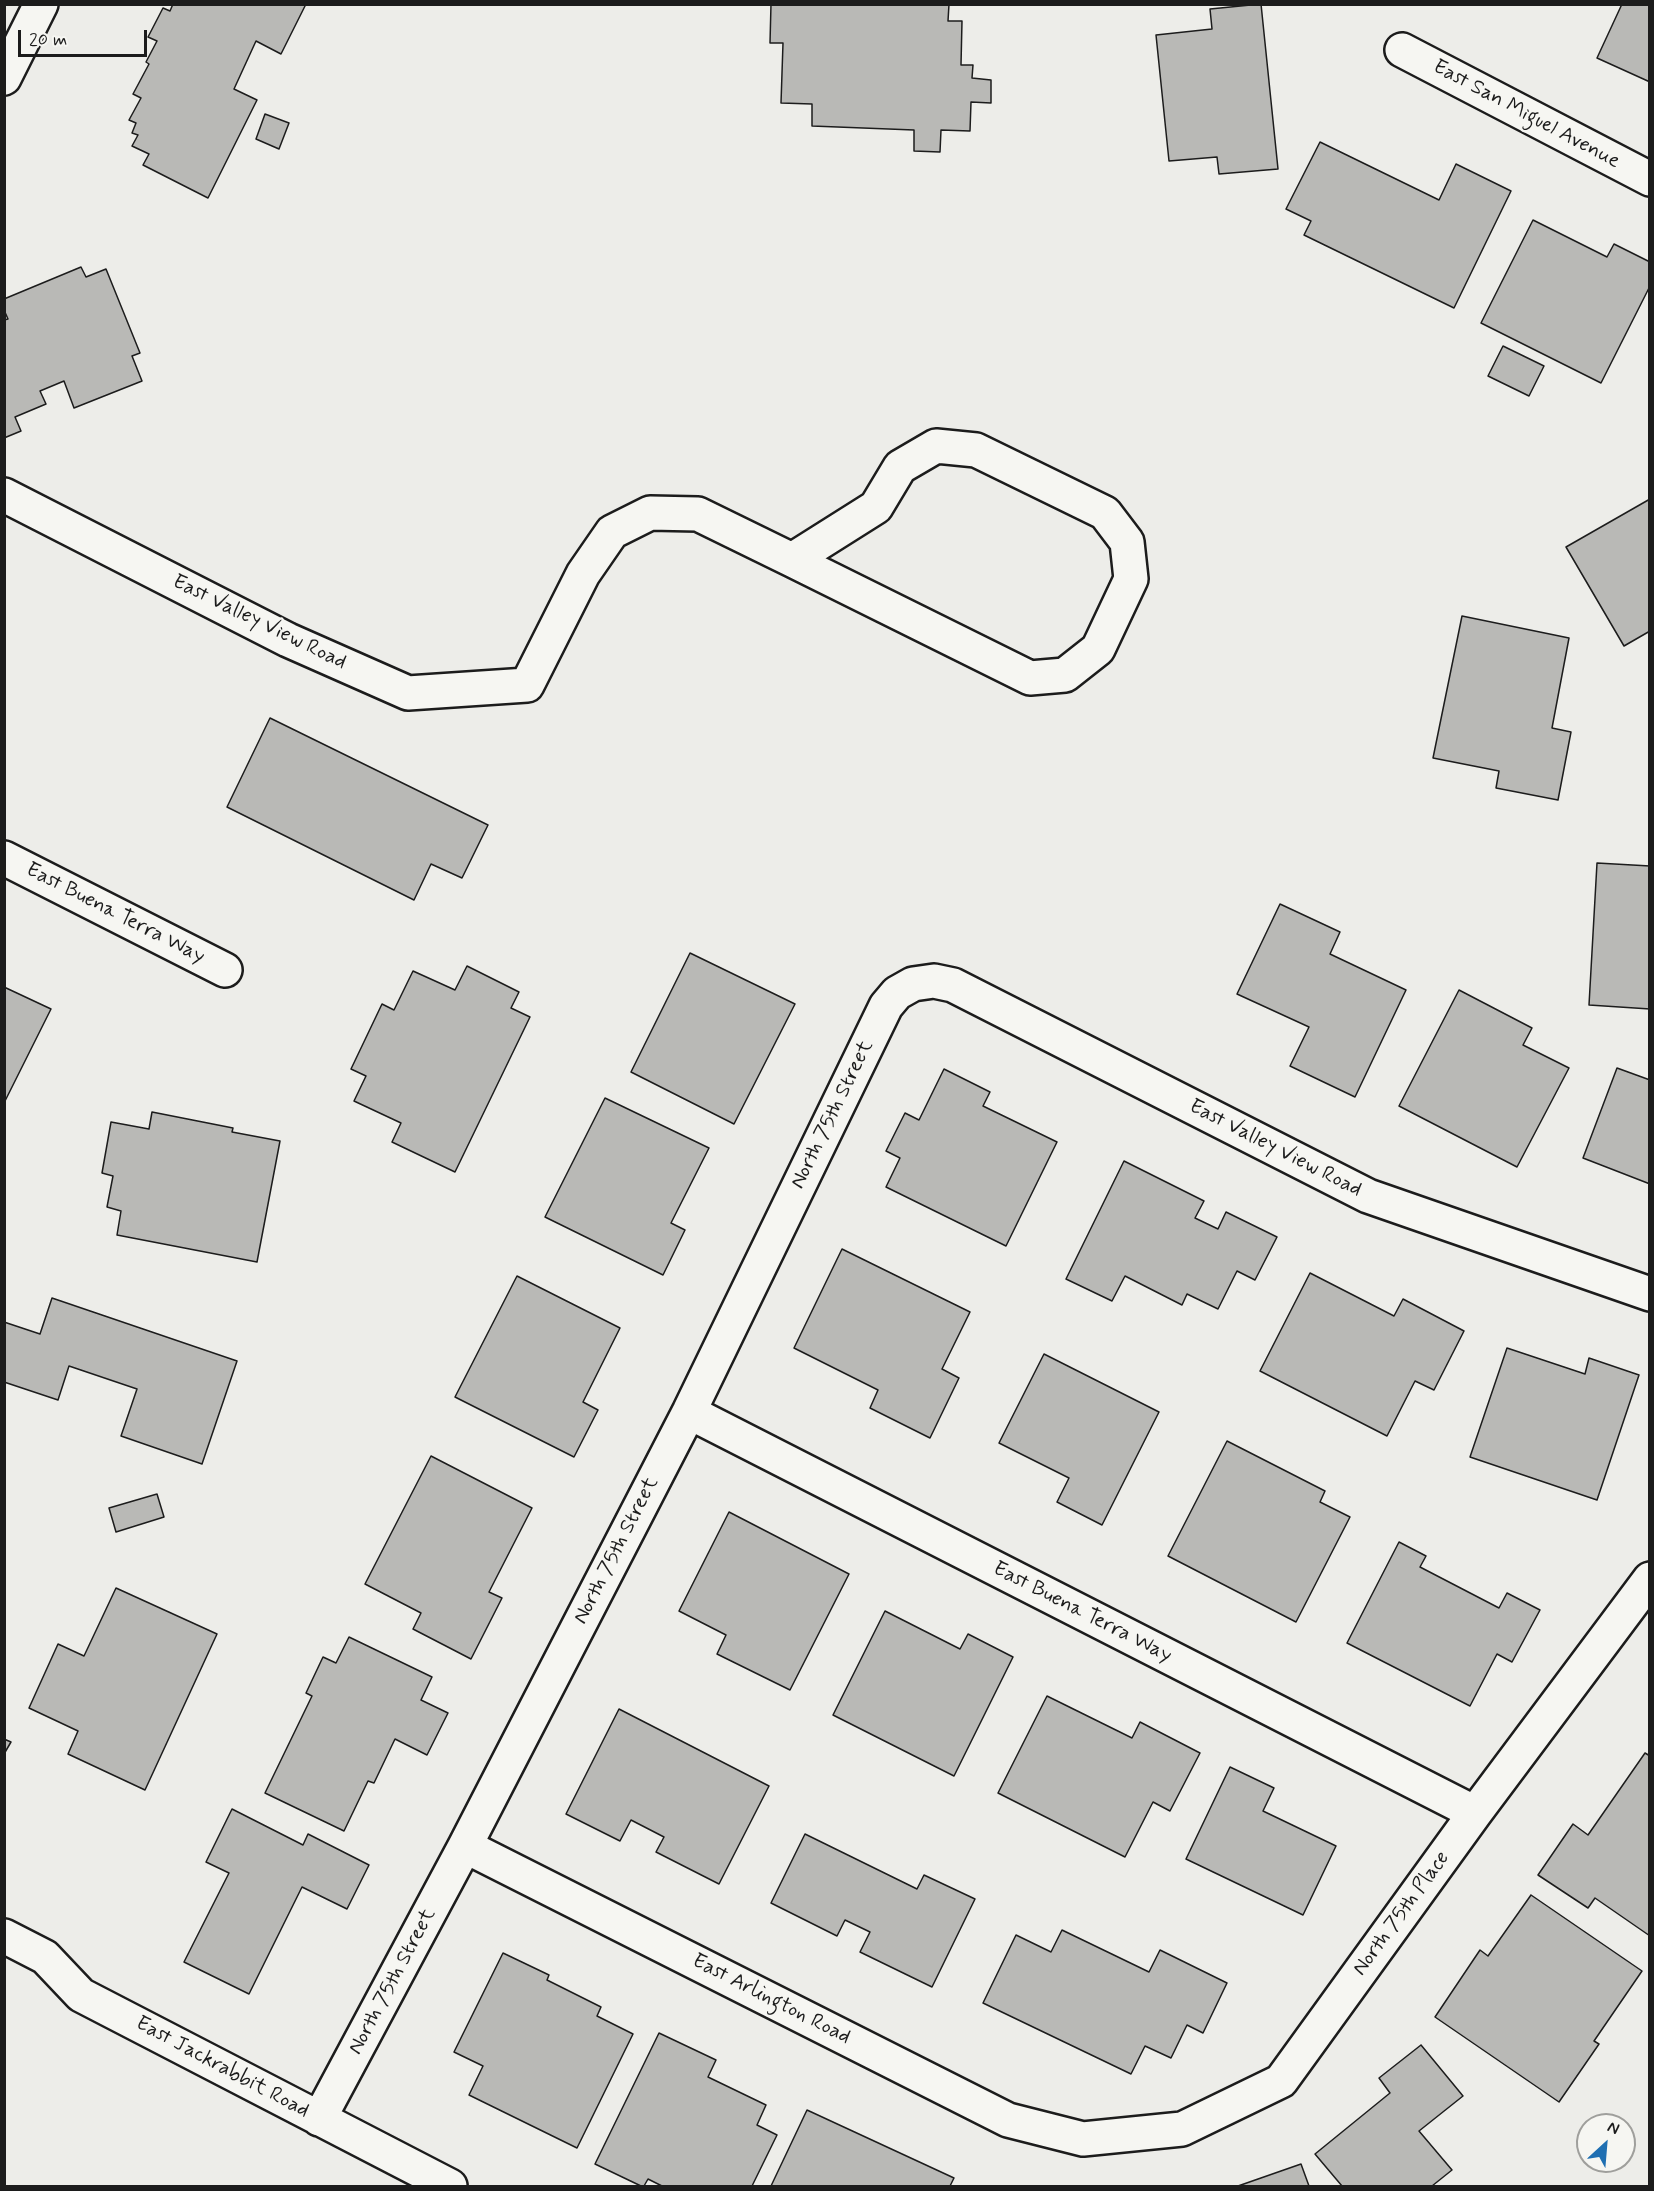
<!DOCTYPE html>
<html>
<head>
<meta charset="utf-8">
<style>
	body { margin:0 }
	#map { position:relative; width:1654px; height:2191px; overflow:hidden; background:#edede9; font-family:Mynerve,sans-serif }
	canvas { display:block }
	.frame { position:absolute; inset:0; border:6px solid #1c1c1c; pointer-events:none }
	.north { position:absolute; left:1576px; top:2113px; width:60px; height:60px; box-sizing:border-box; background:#f6f6f2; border:2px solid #9f9f9c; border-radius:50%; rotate:26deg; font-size:16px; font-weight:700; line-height:24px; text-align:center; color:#1c1c1c }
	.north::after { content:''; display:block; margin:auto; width:21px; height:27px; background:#1f6fb2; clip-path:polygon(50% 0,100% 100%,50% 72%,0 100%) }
	.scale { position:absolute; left:18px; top:30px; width:129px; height:27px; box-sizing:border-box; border:3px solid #1c1c1c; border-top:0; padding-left:8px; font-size:18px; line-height:21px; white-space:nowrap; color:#1c1c1c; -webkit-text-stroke:4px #f6f6f2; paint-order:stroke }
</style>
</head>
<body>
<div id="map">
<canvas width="1654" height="2191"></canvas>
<div class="frame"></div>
<div class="north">N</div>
<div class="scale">20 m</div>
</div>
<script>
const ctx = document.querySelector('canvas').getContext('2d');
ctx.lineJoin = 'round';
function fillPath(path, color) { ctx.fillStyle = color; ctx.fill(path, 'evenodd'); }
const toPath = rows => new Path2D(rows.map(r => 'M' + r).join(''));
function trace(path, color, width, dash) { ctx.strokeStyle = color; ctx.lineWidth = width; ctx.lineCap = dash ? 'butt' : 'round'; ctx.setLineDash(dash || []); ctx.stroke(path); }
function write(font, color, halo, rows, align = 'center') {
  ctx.font = font + ' Mynerve,sans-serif'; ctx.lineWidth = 4.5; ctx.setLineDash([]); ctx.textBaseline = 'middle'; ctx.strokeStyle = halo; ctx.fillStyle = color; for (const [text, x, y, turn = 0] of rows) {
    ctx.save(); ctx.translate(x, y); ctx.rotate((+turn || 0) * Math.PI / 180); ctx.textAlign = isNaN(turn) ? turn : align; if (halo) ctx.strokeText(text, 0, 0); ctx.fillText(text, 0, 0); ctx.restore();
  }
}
const building = toPath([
	[173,4,306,4,281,54,256,41,234,89,257,100,208,198,143,165,149,154,132,146,138,135,132,133,136,123,129,120,141,98,133,94,149,64,146,62,157,41,148,37,163,8,170,11,173,4],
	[771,4,949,4,948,21,962,21,961,65,973,65,972,78,991,80,991,103,971,102,970,131,941,130,940,152,914,151,914,130,812,126,812,104,781,103,783,43,770,43,771,4],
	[1261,4,1278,169,1219,174,1217,157,1169,161,1156,35,1212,29,1210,9,1261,4],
	[1622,4,1650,4,1650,82,1597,58,1622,4],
	[265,114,289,123,279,149,256,139,265,114],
	[1320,142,1439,200,1456,164,1511,191,1454,308,1304,235,1311,221,1286,209,1320,142],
	[1533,220,1607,257,1614,244,1650,262,1650,286,1601,383,1481,323,1533,220],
	[81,267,86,277,106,269,140,353,132,356,142,381,74,408,64,381,40,391,46,404,15,417,21,431,4,438,4,320,8,319,4,310,4,299,81,267],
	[1503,346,1544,366,1529,396,1488,376,1503,346],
	[1650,499,1650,631,1624,646,1566,547,1650,499],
	[1462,616,1569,638,1552,728,1571,732,1558,800,1496,788,1499,771,1433,758,1462,616],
	[270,718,488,825,462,878,431,864,414,900,227,807,270,718],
	[1597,863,1650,866,1650,1009,1589,1005,1597,863],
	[1280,904,1340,932,1330,954,1406,990,1355,1097,1290,1066,1309,1027,1237,994,1280,904],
	[690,953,795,1004,734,1124,631,1072,690,953],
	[467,966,519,992,511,1008,530,1017,455,1172,392,1142,401,1123,354,1101,366,1076,351,1069,382,1004,394,1010,413,971,455,990,467,966],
	[4,987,51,1009,4,1103,4,987],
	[1459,990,1532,1028,1523,1045,1569,1068,1517,1167,1399,1106,1459,990],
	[1617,1068,1650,1080,1650,1184,1583,1158,1617,1068],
	[944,1069,990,1092,983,1106,1057,1142,1006,1246,886,1187,900,1158,886,1151,905,1113,919,1120,944,1069],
	[605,1098,709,1148,671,1223,685,1230,663,1275,545,1217,605,1098],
	[152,1112,233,1128,232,1132,280,1141,257,1262,117,1235,121,1211,107,1207,113,1176,102,1173,111,1122,149,1129,152,1112],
	[1124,1161,1204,1201,1195,1218,1218,1229,1226,1212,1277,1237,1255,1280,1237,1271,1218,1309,1187,1294,1182,1305,1125,1276,1112,1301,1066,1279,1124,1161],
	[842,1249,970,1312,942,1369,959,1378,930,1438,870,1408,878,1390,794,1348,842,1249],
	[1310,1273,1394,1316,1403,1299,1464,1331,1434,1390,1415,1381,1387,1436,1260,1371,1310,1273],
	[517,1276,620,1328,583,1402,598,1410,574,1457,455,1397,517,1276],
	[52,1298,237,1361,202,1464,121,1436,137,1389,69,1366,58,1400,4,1382,4,1322,40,1334,52,1298],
	[1507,1348,1585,1374,1589,1358,1639,1375,1597,1500,1470,1457,1507,1348],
	[1044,1354,1159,1412,1102,1525,1057,1502,1069,1478,999,1443,1044,1354],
	[1227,1441,1325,1491,1320,1502,1350,1517,1296,1622,1168,1556,1227,1441],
	[431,1456,532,1508,489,1592,502,1598,471,1659,413,1629,421,1613,365,1584,431,1456],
	[157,1494,164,1517,116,1532,109,1508,157,1494],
	[729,1512,849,1574,790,1690,717,1654,726,1635,679,1611,729,1512],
	[1399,1542,1426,1556,1420,1567,1499,1608,1507,1593,1540,1610,1512,1662,1497,1654,1470,1706,1347,1643,1399,1542],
	[116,1588,217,1634,145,1790,68,1754,78,1731,29,1708,58,1644,84,1656,116,1588],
	[885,1611,960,1649,968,1634,1013,1657,954,1776,833,1715,885,1611],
	[349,1637,432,1677,421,1700,448,1713,427,1755,395,1739,374,1783,368,1781,344,1831,265,1793,312,1696,306,1693,323,1657,336,1663,349,1637],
	[1047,1696,1132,1738,1140,1722,1200,1753,1170,1811,1153,1802,1125,1857,998,1793,1047,1696],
	[619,1709,769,1786,719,1884,656,1852,664,1837,631,1820,620,1841,566,1814,619,1709],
	[4,1739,11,1742,4,1754,4,1739],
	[1645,1753,1650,1756,1650,1936,1595,1898,1588,1908,1538,1875,1573,1824,1588,1835,1645,1753],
	[1230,1767,1274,1788,1263,1811,1336,1846,1303,1915,1186,1859,1230,1767],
	[232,1809,303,1845,308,1834,369,1865,347,1909,302,1887,249,1994,184,1962,229,1873,206,1862,232,1809],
	[805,1834,917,1889,924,1875,975,1899,932,1987,860,1952,870,1932,845,1920,837,1936,771,1903,805,1834],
	[1531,1895,1642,1971,1594,2041,1599,2044,1559,2102,1435,2017,1480,1950,1488,1956,1531,1895],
	[1062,1930,1149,1972,1160,1950,1227,1983,1203,2033,1187,2025,1171,2058,1145,2046,1131,2074,983,2003,1016,1935,1051,1952,1062,1930],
	[503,1953,549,1975,547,1980,601,2007,597,2016,633,2034,577,2148,469,2095,483,2066,454,2052,503,1953],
	[659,2033,716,2060,708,2077,766,2105,757,2125,777,2135,752,2186,662,2186,648,2179,644,2186,641,2186,595,2164,659,2033],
	[1421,2045,1463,2096,1419,2131,1452,2170,1432,2186,1342,2186,1315,2154,1390,2093,1379,2078,1421,2045],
	[807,2110,954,2178,950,2186,771,2186,807,2110],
	[1301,2164,1309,2186,1238,2186,1301,2164]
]);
const minor = toPath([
	[1402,50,1650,179],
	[4,78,41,4],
	[4,495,288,640,408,693,527,685,583,574,612,532,650,513,698,514,792,560,1030,678,1065,675,1098,649,1131,579,1127,542,1105,513,976,450,936,446,900,467,876,507,792,560],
	[4,858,225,970],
	[689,1412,1475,1813],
	[465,1846,1008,2120,1083,2139,1182,2129,1281,2081,1475,1813,1650,1579],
	[4,1936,45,1957,81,1995,450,2186],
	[319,2119,465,1846,689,1412,886,1006,897,993,913,984,934,981,953,985,1368,1196,1650,1294]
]);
const streetNames = [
	["East San Miguel Avenue",1526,115,28],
	["East Valley View Road",259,623,26],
	["East Buena Terra Way",115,914,27],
	["North 75th Street",833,1115,-64],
	["East Valley View Road",1275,1149,27],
	["North 75th Street",617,1551,-63],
	["East Buena Terra Way",1082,1613,27],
	["North 75th Place",1402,1914,-54],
	["North 75th Street",393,1982,-62],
	["East Arlington Road",771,2000,27],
	["East Jackrabbit Road",222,2068,28]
];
fillPath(building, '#b9b9b6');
trace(building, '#1c1c1c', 1.5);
trace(minor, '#1c1c1c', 38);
trace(minor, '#f6f6f2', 33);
write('21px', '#1c1c1c', '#f6f6f2', streetNames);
</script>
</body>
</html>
